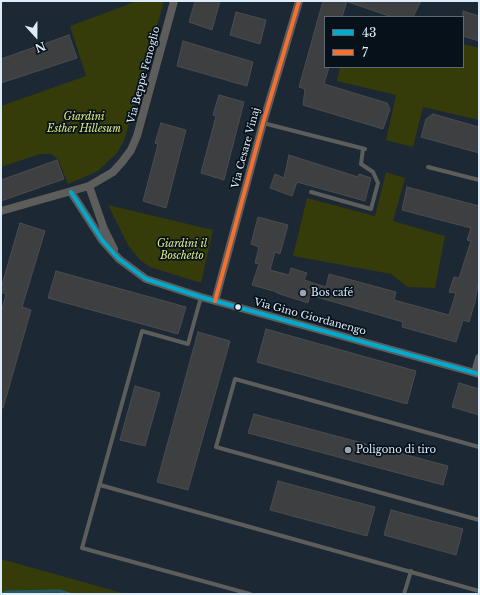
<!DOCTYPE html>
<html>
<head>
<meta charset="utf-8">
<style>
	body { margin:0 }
	#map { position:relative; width:480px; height:595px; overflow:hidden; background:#1c2834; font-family:"Libre Baskerville",serif }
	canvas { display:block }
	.frame { position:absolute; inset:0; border:2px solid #ddecfa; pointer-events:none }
	.legend { position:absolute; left:324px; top:16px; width:140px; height:52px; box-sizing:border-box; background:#07111a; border:1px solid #5d6974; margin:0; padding:5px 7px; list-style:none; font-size:12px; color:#ddecfa }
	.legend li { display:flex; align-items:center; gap:8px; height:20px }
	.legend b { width:20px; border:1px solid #5d6974 }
	.north { position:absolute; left:16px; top:16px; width:40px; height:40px; -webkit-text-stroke:3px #07111a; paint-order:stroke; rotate:159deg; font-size:11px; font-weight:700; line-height:16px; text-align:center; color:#ddecfa }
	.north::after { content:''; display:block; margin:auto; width:14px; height:18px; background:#ddecfa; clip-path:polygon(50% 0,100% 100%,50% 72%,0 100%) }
</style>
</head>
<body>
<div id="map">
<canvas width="480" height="595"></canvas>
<div class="frame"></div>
<ul class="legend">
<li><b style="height:5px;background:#00a9ce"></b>43</li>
<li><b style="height:5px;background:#f46f30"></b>7</li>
</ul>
<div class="north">N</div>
</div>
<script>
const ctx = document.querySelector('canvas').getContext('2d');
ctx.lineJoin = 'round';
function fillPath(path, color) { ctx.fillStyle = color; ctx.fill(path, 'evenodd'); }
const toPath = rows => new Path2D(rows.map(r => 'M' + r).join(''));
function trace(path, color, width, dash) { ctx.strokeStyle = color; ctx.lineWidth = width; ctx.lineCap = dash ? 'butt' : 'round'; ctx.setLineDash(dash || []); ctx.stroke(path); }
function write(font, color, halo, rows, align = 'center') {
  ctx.font = font + ' "Libre Baskerville",serif'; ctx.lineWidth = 3.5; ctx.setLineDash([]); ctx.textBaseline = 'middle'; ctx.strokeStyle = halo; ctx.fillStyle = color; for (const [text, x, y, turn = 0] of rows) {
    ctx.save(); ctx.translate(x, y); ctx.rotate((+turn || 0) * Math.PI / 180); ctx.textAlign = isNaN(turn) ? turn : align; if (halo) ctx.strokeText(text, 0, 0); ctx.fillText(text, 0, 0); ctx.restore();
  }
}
const green = toPath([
	[137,1,164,1,124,141,117,153,98,171,68,184,58,159,51,154,40,154,1,167,1,106,86,76,70,26],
	[463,44,479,48,479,120,423,107,413,147,386,140,396,95,337,81,340,67,463,67],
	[386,172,405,178,393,221,445,236,435,288,408,287,391,274,293,256,307,198,375,216],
	[108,205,213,230,201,283,150,267,140,260,128,245],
	[1,559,126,594,1,594]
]);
const stream = toPath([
	[2,594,7,592,59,591,70,594]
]);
const building = toPath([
	[195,1,220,1,212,30,189,22,195,1],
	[323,1,347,1,342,17,325,17,325,67,329,67,324,84,387,103,390,109,383,129,303,105,305,89,299,87,323,1],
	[349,1,421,1,413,17,392,17,348,2,349,1],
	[463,11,479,16,479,41,463,36,463,11],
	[236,12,266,20,260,44,230,35,236,12],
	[69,35,77,58,1,83,1,59,69,35],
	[183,41,253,62,247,86,177,66,183,41],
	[219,95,244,102,224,180,201,173,216,116,213,115,219,95],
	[433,114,479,127,479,153,421,137,426,119,433,114],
	[161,123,186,130,166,208,143,201,158,144,155,143,161,123],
	[289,155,358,177,359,174,371,178,365,201,297,182,292,196,270,188,275,174,284,178,289,155],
	[57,160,64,179,1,201,1,180,57,160],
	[407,187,479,206,479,279,475,302,469,322,463,320,456,342,402,327,403,322,310,295,308,303,277,293,277,292,252,285,259,264,255,263,259,247,251,244,258,217,288,225,280,254,275,252,270,270,289,275,291,268,307,273,304,280,326,287,329,274,396,292,394,300,449,315,456,293,449,292,454,277,459,278,471,241,467,240,471,228,402,210,407,187],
	[20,223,45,231,22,307,31,310,3,408,1,408,1,313,6,294,1,292,1,288,20,223],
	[56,271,186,307,178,334,48,298,56,271],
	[266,329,416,371,407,404,257,362,266,329],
	[198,332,230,341,188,490,157,482,198,332],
	[459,383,479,389,479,415,452,407,459,383],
	[135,386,160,393,145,446,120,440,135,386],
	[254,414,448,466,443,485,248,433,254,414],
	[278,481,375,507,367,536,270,510,278,481],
	[391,510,463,529,456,555,384,535,391,510]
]);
const lane = toPath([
	[263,123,365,149],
	[428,167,479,180],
	[311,192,371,209,378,183,373,172,361,164,363,149],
	[201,297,188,344,142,331,82,548,250,594],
	[479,447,235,379,216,447,479,520],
	[100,485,479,591],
	[404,594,411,571]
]);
const street = toPath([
	[89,186,104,229,114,249],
	[71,192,102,240,119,259,146,279,201,297,479,374],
	[1,211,89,186,113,172,122,162,131,150,137,136,174,1],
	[215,301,263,123,299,1],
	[475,373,479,358]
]);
const bus1 = toPath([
	[71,192,102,240,119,259,146,279,201,297,479,374]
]);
const bus2 = toPath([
	[215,301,263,123,299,1]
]);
const markers = [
	[303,293,4,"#99a7b5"],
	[238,307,3.5,"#ddecfa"],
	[348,450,4,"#99a7b5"]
];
const streetNames = [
	["Via Beppe Fenoglio",144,75,-75],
	["Via Cesare Vinaj",246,148,-75],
	["Via Gino Giordanengo",310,317,15]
];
const parkNames = [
	["Giardini",84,117],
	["Esther Hillesum",84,129],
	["Giardini il",182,244],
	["Boschetto",182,256]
];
const poiNames = [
	["Bos café",311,293],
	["Poligono di tiro",356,450]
];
fillPath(green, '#363b0a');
trace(stream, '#235a63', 3);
fillPath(building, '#3d3f41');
trace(building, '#4c4c4e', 1);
trace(lane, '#5d5d5b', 4);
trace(street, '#5d5d5b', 8);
trace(bus1, '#00a9ce', 4);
trace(bus2, '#f46f30', 4);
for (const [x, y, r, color] of markers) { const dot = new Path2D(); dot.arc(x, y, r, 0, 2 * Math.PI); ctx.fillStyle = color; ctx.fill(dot); trace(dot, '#07111a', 1.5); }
write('10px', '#ddecfa', '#07111a', streetNames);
write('italic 10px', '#e2ed82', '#07111a', parkNames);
write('10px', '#ddecfa', '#07111a', poiNames, 'left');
</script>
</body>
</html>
